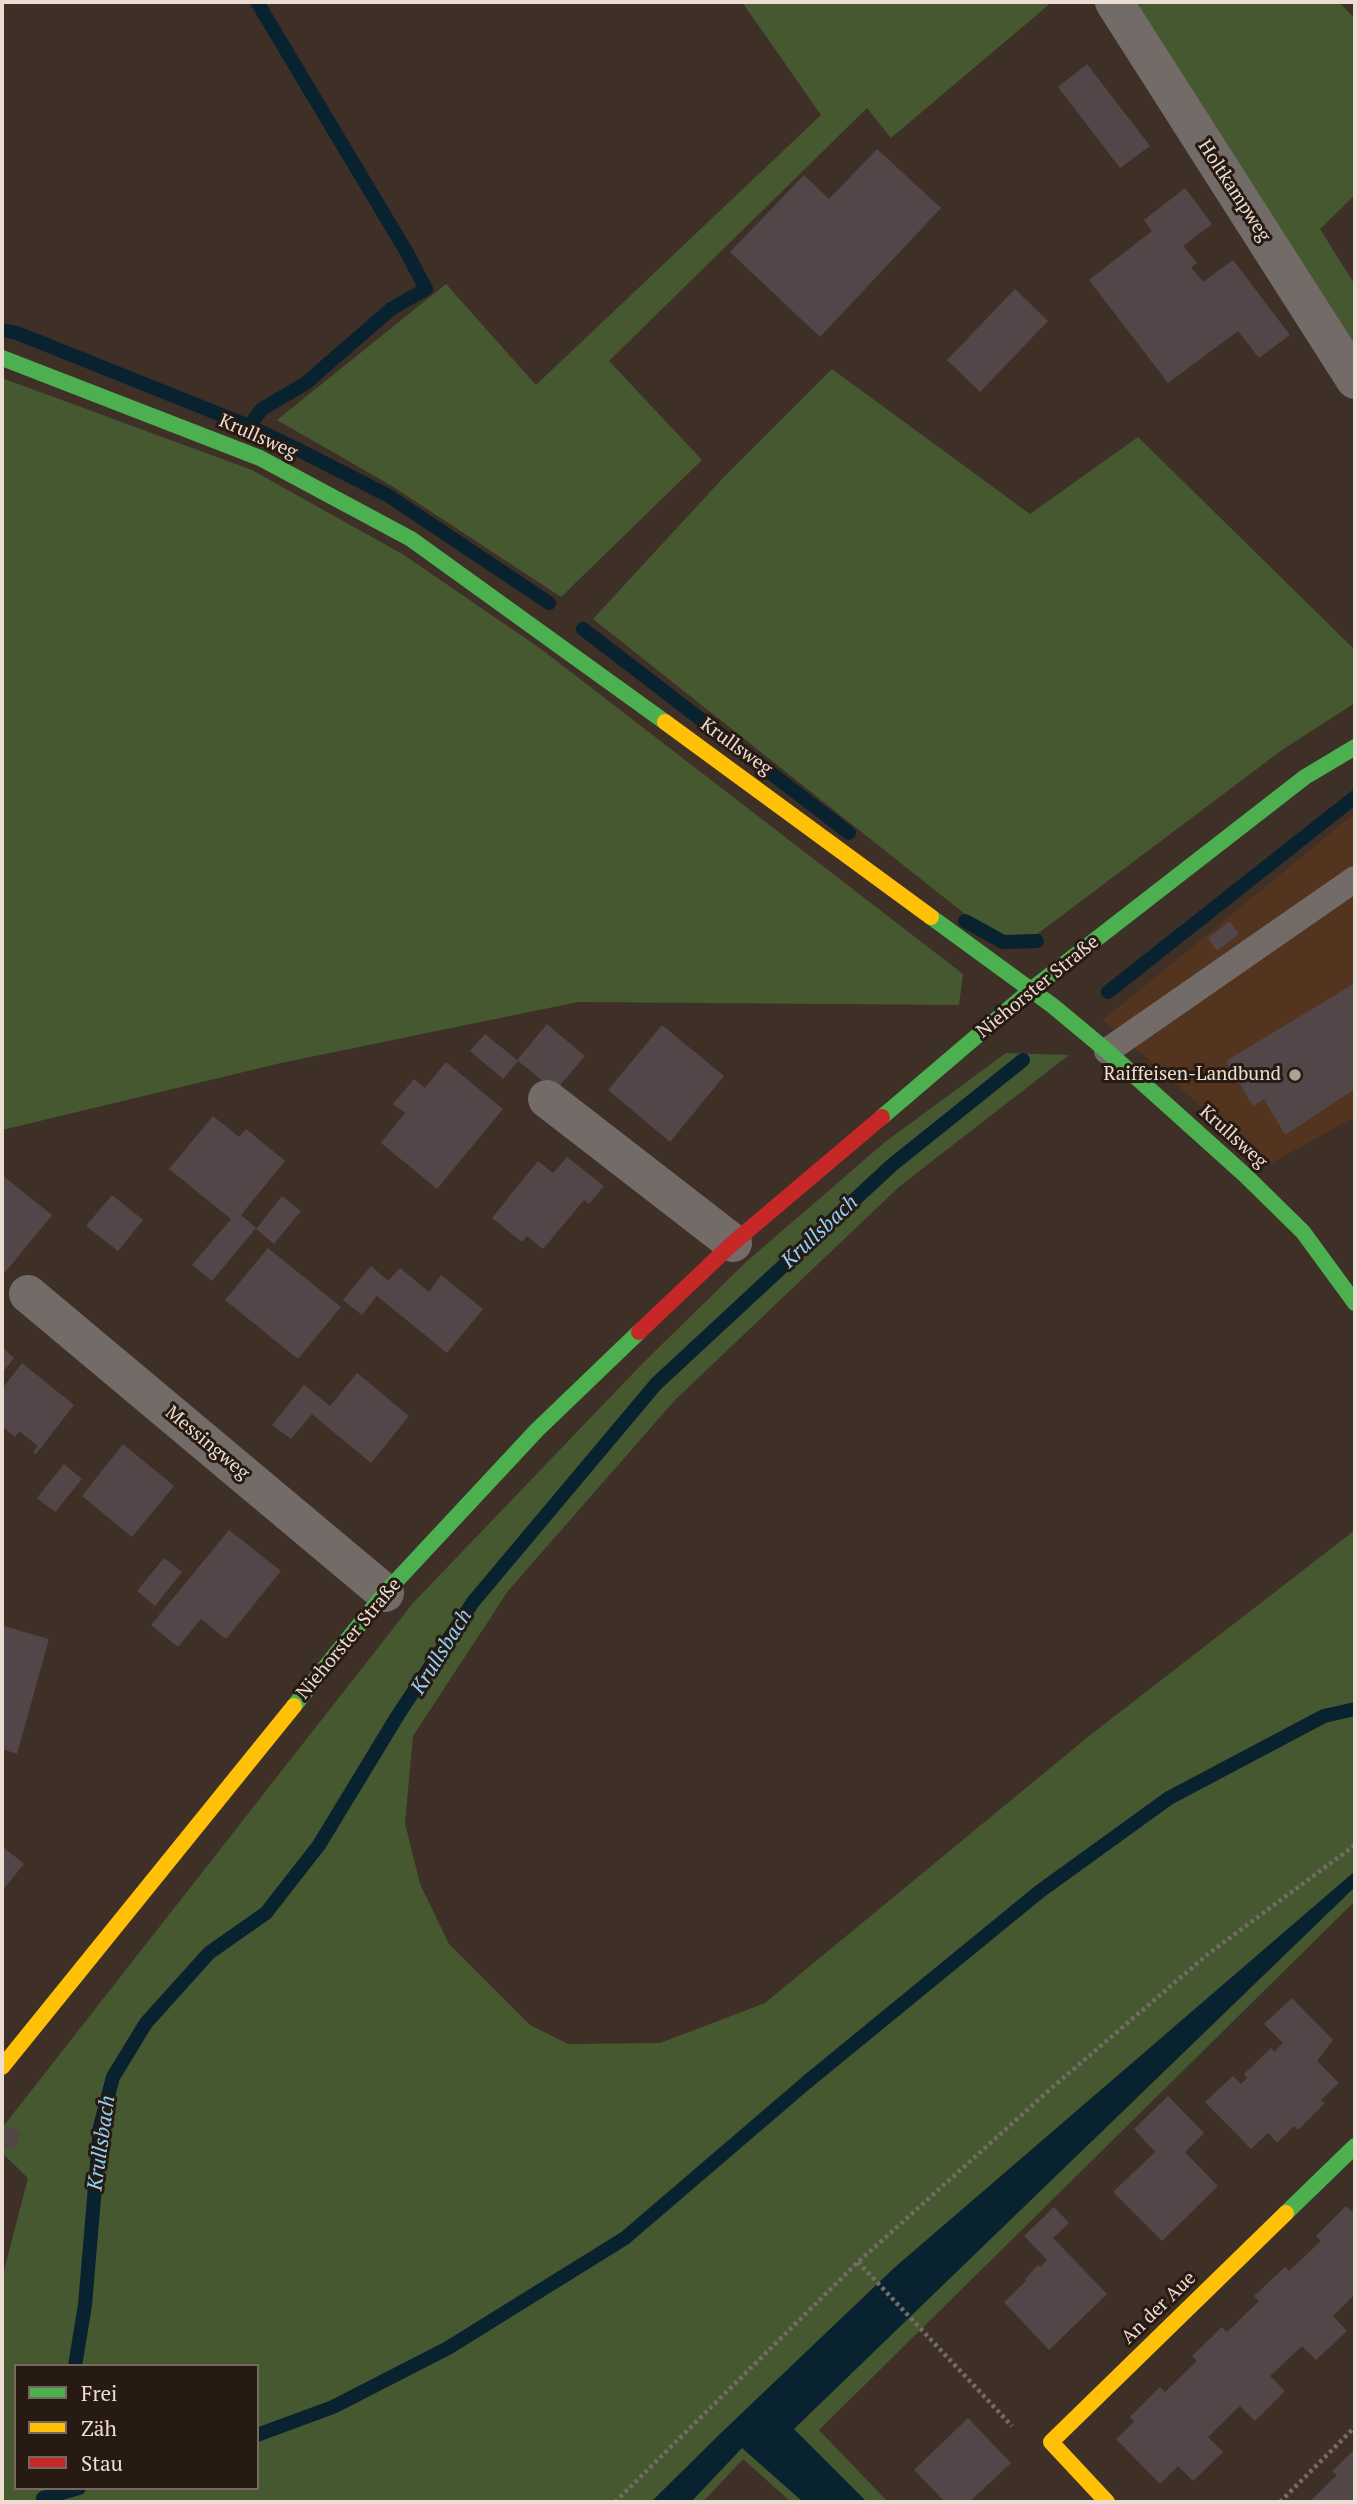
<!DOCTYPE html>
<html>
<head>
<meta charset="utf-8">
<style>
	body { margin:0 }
	#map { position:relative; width:1357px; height:2504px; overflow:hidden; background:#3e3026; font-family:"PT Serif",serif }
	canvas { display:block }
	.frame { position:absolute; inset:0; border:4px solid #eddcd1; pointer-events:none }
	.legend { position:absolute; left:14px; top:2364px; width:245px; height:126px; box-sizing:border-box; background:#261a12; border:2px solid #76685e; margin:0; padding:9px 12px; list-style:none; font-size:21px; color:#eddcd1 }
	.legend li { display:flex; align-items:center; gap:14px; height:35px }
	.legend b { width:35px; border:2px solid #76685e }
</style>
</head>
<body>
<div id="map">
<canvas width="1357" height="2504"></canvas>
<div class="frame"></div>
<ul class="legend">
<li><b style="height:9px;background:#4caf50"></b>Frei</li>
<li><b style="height:9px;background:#ffc107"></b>Zäh</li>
<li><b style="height:9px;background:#c62828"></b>Stau</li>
</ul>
</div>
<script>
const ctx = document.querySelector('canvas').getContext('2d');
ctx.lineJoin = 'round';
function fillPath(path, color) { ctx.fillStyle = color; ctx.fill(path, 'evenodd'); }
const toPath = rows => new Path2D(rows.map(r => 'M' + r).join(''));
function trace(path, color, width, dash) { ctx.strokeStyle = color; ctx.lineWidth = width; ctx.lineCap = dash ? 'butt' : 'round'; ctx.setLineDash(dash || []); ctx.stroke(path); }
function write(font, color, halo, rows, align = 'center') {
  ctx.font = font + ' "PT Serif",serif'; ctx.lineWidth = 6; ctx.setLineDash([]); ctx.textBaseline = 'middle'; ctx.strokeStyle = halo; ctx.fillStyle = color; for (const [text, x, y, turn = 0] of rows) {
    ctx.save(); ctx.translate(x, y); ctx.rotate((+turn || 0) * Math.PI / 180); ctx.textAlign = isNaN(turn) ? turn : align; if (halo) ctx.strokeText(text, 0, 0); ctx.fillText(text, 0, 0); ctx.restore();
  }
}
const built = toPath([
	[1355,813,1355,1117,1268,1165,1103,1020]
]);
const green = toPath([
	[742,2,1052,2,891,138,867,108,609,361,702,460,561,597,392,486,277,420,446,284,536,385,821,115],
	[1135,2,1339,2,1355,19,1355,195,1320,229,1355,285,1355,348],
	[832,369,1030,514,1138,437,1355,650,1355,703,1282,750,1036,935,1000,935,970,918,593,619,723,478],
	[2,378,252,470,404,555,541,649,963,974,959,1005,578,1002,281,1063,2,1130],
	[1006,1053,1069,1055,900,1186,675,1400,508,1591,413,1736,405,1823,420,1884,449,1944,530,2025,568,2044,660,2043,765,2003,1089,1736,1355,1530,1355,1901,819,2430,888,2502,791,2502,743,2459,703,2502,2,2502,2,2278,28,2178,2,2153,2,2128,413,1603,643,1363,746,1262,885,1142],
	[16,2366,257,2366,257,2488,16,2488]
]);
const water = toPath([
	[1355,1871,1355,1887,794,2429,867,2502,803,2502,742,2448,691,2502,651,2502,722,2432,894,2268]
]);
const stream = toPath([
	[2,330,17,333,249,426,295,448,389,496,549,603],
	[249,426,262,409,306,383,391,309,426,289,406,251,257,2],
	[583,629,849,833],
	[965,921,1003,942,1037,941],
	[1108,992,1355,797],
	[75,2366,85,2305,100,2127,113,2077,146,2023,209,1953,266,1913,319,1845,398,1715,473,1602,656,1384,892,1165,1023,1060],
	[257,2435,333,2407,448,2348,625,2238,807,2082,1039,1892,1169,1798,1324,1716,1355,1709],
	[43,2498,79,2488]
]);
const building = toPath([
	[1087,64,1150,146,1120,168,1058,87],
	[877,149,941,208,820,337,730,252,804,175,829,199],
	[1185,188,1212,224,1183,246,1197,263,1191,267,1203,282,1233,260,1290,335,1259,358,1238,331,1168,383,1089,280,1152,231,1144,220],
	[1015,289,1048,321,980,392,947,360],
	[1230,921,1239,934,1217,951,1208,938],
	[1355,983,1355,1089,1285,1135,1264,1099,1253,1106,1226,1061],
	[547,1024,585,1056,555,1091,518,1061,503,1079,470,1051,485,1034,517,1060],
	[662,1025,724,1076,670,1142,608,1090],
	[446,1062,503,1109,437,1189,381,1143,405,1113,393,1104,414,1079,425,1088],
	[213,1116,239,1137,246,1129,285,1161,241,1215,256,1228,212,1281,192,1265,231,1219,169,1169],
	[567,1157,604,1186,589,1204,584,1200,543,1249,527,1236,522,1242,492,1218,538,1161,553,1173],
	[2,1175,52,1215,3,1275,2,1274],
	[112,1195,143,1220,118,1251,86,1226],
	[282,1196,301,1211,274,1244,256,1229],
	[268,1248,341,1307,298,1359,225,1300],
	[371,1266,388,1281,400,1268,429,1292,441,1275,483,1309,447,1353,377,1296,362,1315,343,1300],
	[2,1347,14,1358,2,1373],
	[22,1363,74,1405,36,1454,33,1452,38,1446,19,1431,15,1437,2,1426,2,1389],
	[357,1373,409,1416,371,1463,312,1414,291,1439,272,1425,304,1385,330,1406],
	[123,1444,174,1486,132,1537,82,1496],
	[64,1464,82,1479,55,1512,37,1498],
	[229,1530,281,1571,226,1639,201,1619,178,1647,151,1625],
	[164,1558,182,1572,155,1606,137,1591],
	[4,1626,49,1639,17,1754,2,1749,2,1633],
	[2,1846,24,1864,2,1891],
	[1292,1998,1333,2040,1317,2061,1339,2083,1321,2100,1325,2103,1298,2130,1294,2126,1277,2143,1268,2133,1251,2149,1205,2102,1233,2076,1241,2084,1247,2078,1244,2074,1271,2048,1274,2052,1283,2043,1264,2024],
	[1168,2096,1204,2133,1185,2152,1218,2186,1162,2241,1113,2192,1155,2152,1134,2129],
	[6,2126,21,2132,15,2150,2,2145],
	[1346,2206,1351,2211,1355,2207,1355,2294,1333,2316,1347,2331,1316,2360,1302,2346,1285,2362,1270,2376,1285,2391,1255,2421,1240,2406,1208,2437,1223,2452,1193,2481,1178,2466,1160,2484,1116,2439,1134,2422,1130,2417,1160,2387,1165,2392,1197,2361,1192,2356,1222,2327,1227,2332,1259,2301,1254,2296,1285,2267,1289,2271,1321,2241,1316,2236],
	[1054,2207,1069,2223,1053,2238,1107,2294,1049,2350,1004,2302,1026,2281,1025,2279,1038,2265,1040,2267,1047,2260,1024,2236],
	[968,2418,1011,2463,969,2502,945,2502,914,2470],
	[1355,2449,1355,2502,1309,2502,1337,2475,1332,2471]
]);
const path = toPath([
	[858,2262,1012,2426],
	[615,2502,858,2262,1055,2085,1208,1954,1355,1845],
	[1280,2502,1355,2427]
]);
const lane = toPath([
	[1107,1051,1355,879]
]);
const street = toPath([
	[1114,2,1355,380],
	[547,1099,733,1243],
	[28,1294,385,1593]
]);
const fast = toPath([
	[2,358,260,458,411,539,665,722],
	[931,917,1053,1006,1107,1051,1246,1176,1303,1232,1355,1303],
	[882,1117,1032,989,1305,777,1355,747],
	[294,1706,385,1593,537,1430,639,1332],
	[1286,2213,1355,2146]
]);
const slow = toPath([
	[665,722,931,917],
	[2,2067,294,1706],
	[1107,2502,1051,2442,1286,2213]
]);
const jam = toPath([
	[639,1332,733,1243,882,1117]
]);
const markers = [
	[1295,1075,7,"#b0a095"]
];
const streetNames = [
	["Holtkampweg",1234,191,57],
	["Krullsweg",258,437,24],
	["Krullsweg",736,747,36],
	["Niehorster Straße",1038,987,-39],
	["Krullsweg",1233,1137,42],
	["Messingweg",207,1443,40],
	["Niehorster Straße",349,1639,-50],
	["An der Aue",1159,2308,-44]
];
const poiNames = [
	["Raiffeisen-Landbund",1281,1075]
];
const waterNames = [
	["Krullsbach",820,1232,-43],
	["Krullsbach",442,1652,-58],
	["Krullsbach",102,2143,-82]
];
fillPath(built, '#52341f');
fillPath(green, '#465830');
fillPath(water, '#082230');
trace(stream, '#082230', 14);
fillPath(building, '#534649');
trace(path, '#746b67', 4.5, [3.5, 3.5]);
trace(lane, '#726b67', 26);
trace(street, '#726b67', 38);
trace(fast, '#4caf50', 16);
trace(slow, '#ffc107', 16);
trace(jam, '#c62828', 16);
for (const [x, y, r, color] of markers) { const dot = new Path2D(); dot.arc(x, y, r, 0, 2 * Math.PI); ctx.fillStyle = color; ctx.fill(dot); trace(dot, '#261a12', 2.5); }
write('19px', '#eddcd1', '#261a12', streetNames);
write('19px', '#eddcd1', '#261a12', poiNames, 'right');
write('italic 21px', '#90d0f9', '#261a12', waterNames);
</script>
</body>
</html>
